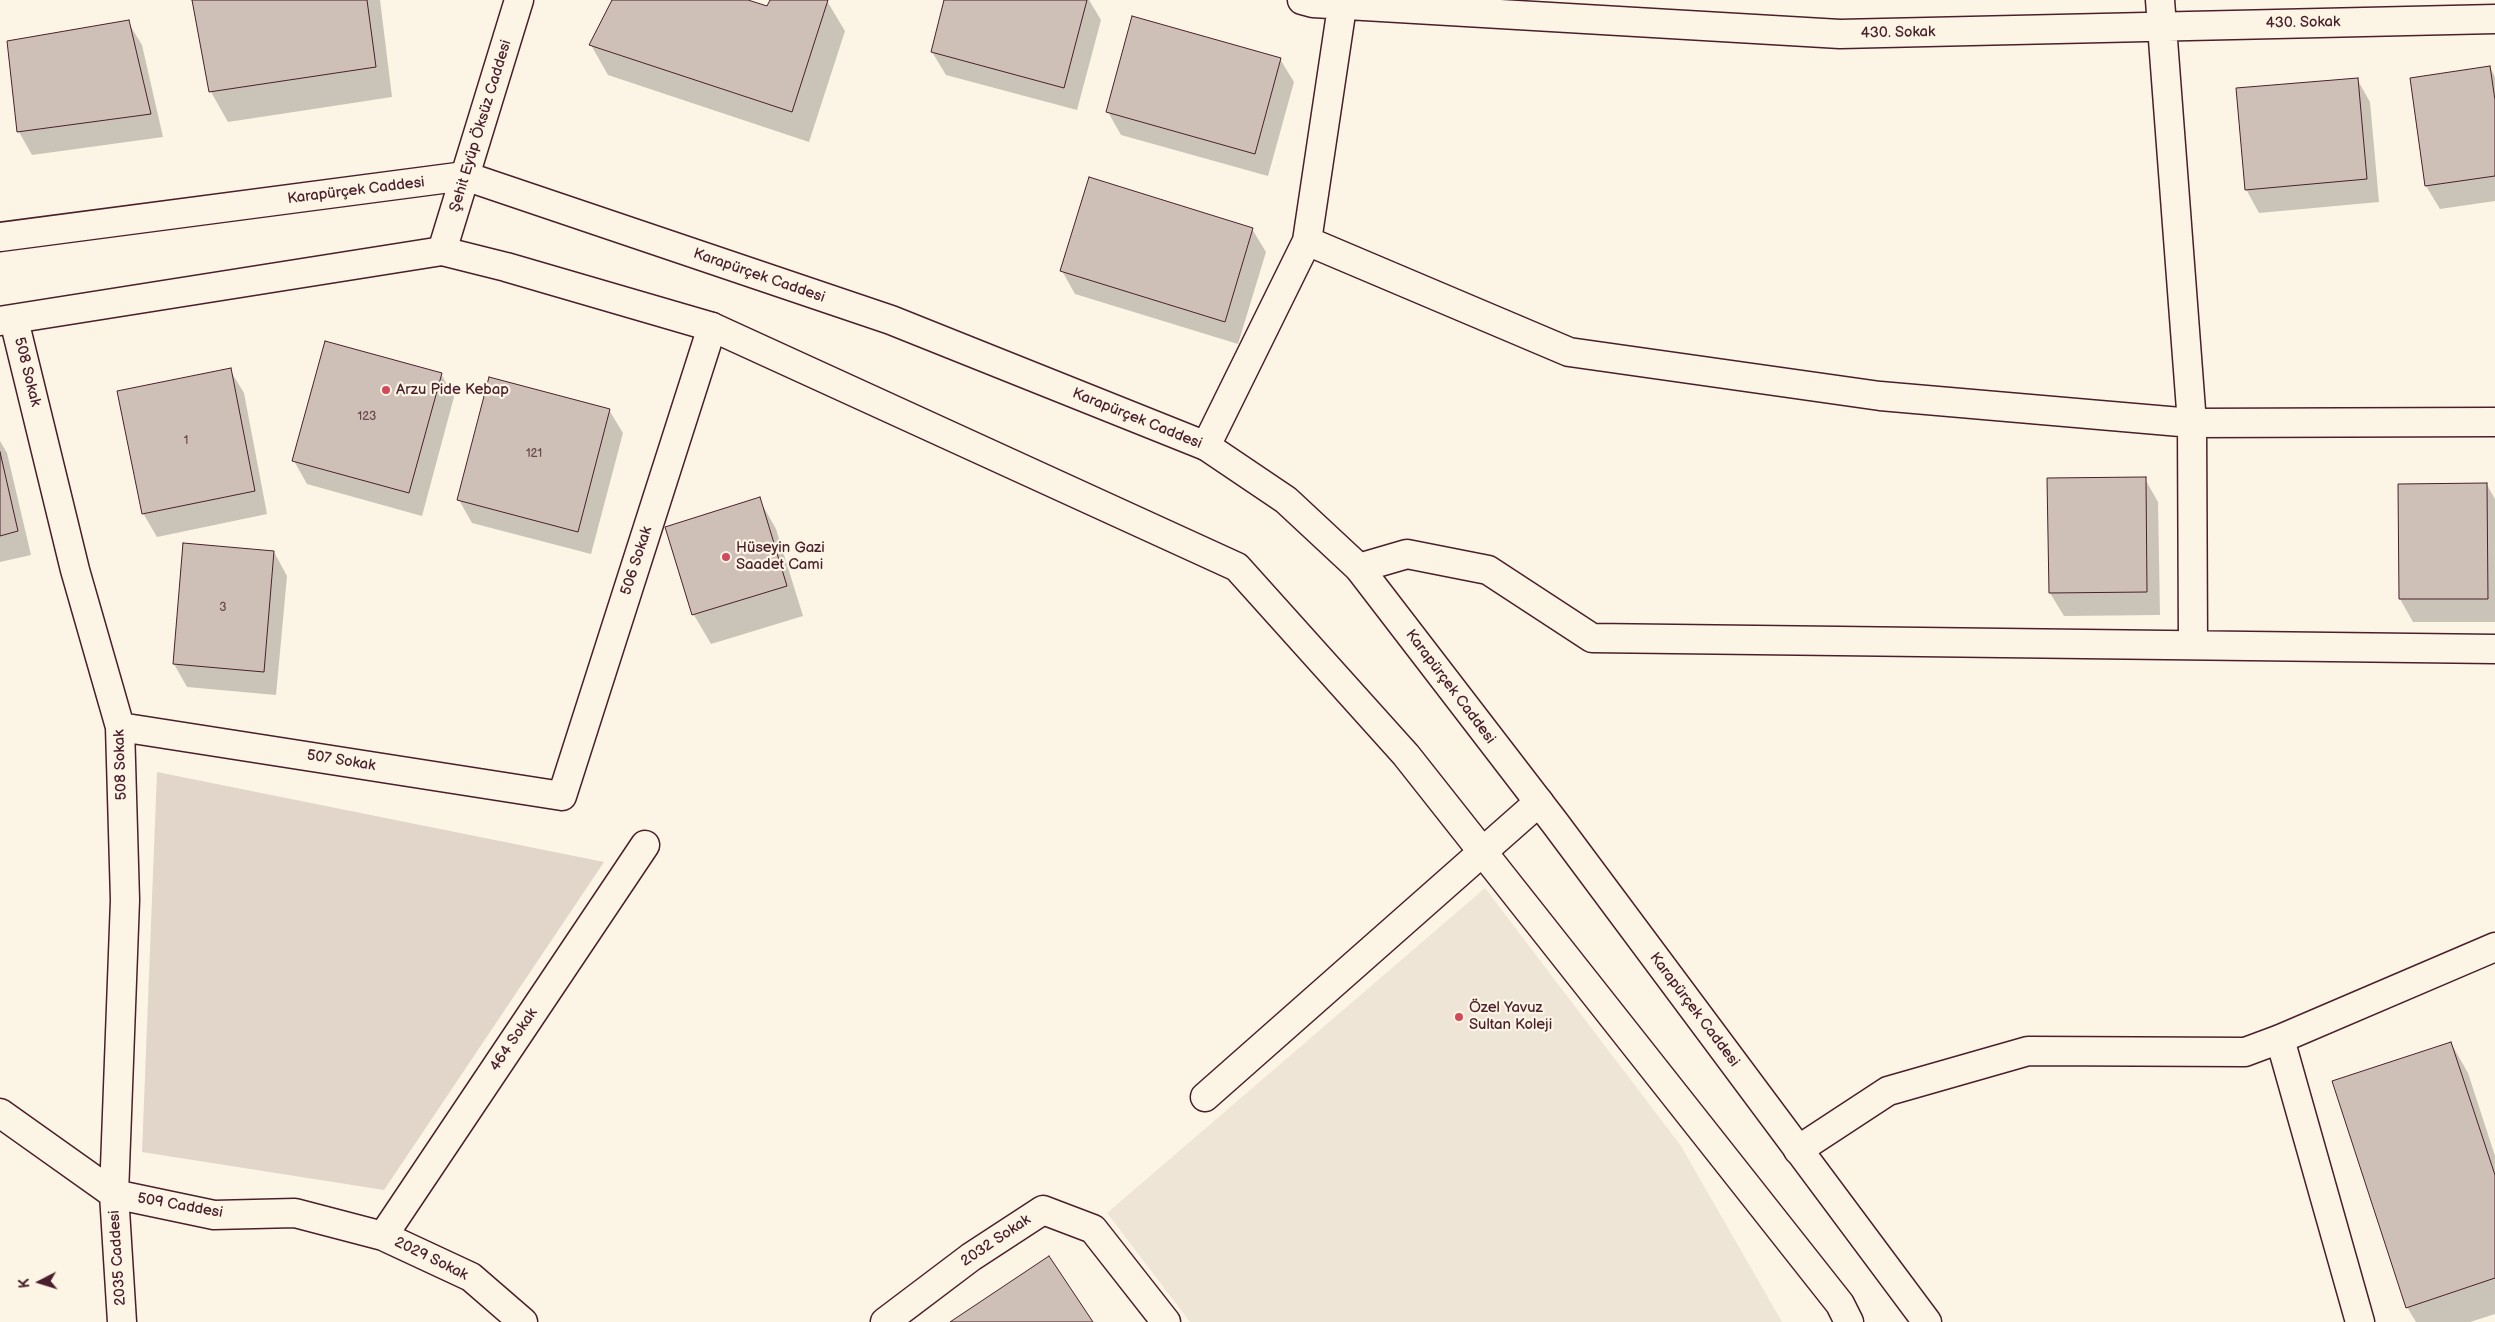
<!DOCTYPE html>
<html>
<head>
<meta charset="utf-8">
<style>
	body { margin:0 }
	#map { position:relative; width:2495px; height:1322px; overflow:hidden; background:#fcf5e5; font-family:"Balsamiq Sans",sans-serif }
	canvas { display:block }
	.north { position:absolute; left:15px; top:1257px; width:50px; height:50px; -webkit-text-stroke:4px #fcf5e5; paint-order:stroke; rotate:265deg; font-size:14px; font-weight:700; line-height:20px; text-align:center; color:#4a1f2b }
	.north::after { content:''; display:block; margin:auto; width:18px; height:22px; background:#4a1f2b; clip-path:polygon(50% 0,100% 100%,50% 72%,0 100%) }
</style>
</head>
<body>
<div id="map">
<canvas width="2495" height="1322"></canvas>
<div class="north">K</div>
</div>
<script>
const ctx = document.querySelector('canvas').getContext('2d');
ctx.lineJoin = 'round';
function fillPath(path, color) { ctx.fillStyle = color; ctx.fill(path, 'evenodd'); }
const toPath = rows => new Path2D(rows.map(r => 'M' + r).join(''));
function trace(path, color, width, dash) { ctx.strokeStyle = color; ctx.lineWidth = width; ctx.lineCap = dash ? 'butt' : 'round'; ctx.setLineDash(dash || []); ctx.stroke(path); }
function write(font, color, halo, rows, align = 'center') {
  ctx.font = font + ' "Balsamiq Sans",sans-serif'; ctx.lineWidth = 4.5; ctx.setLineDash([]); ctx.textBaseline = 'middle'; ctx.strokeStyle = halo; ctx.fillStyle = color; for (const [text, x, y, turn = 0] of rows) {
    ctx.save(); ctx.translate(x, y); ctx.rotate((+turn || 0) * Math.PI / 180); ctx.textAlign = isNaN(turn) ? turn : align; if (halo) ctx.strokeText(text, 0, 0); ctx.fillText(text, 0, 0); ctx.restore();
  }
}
const built = toPath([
	[1485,888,1681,1146,1782,1322,1190,1322,1107,1213]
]);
const green = toPath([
	[157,772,604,862,384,1190,142,1152]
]);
const shadow = toPath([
	[193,0,380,0,392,97,228,122,211,92],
	[613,0,743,0,768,7,771,0,827,1,845,31,809,142,608,75,591,45],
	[946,0,1089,0,1101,20,1077,110,946,75,932,52],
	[128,22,142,45,163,137,32,155,19,132,8,42],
	[1280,59,1294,82,1268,176,1121,135,1108,112],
	[2490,67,2495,77,2495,201,2440,209,2426,186,2411,79],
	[2357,79,2370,102,2379,202,2259,213,2246,189],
	[1252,229,1266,252,1238,344,1075,294,1062,271],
	[230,370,244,393,267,514,157,537,143,513],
	[441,374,454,397,422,516,307,484,294,461],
	[609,410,623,433,591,554,472,523,459,500],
	[0,441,7,453,31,555,0,562],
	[2145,479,2158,502,2160,615,2064,616,2050,593],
	[2399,485,2487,485,2495,499,2495,622,2413,622,2400,599],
	[759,499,776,529,803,616,711,644,694,615,666,528],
	[274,552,287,576,276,695,187,687,174,664],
	[2451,1043,2468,1073,2495,1156,2495,1314,2470,1322,2416,1322,2407,1307]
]);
const building = toPath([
	[192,0,367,0,376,67,209,92,192,0],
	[612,0,748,0,767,6,770,0,828,0,792,112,589,45,612,0],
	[944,0,1087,0,1064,88,931,52,944,0],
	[1132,16,1281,58,1255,154,1106,112,1132,16],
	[129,20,151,114,17,132,7,41,129,20],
	[2490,66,2495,100,2495,176,2425,186,2410,78,2490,66],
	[2358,78,2367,179,2245,190,2236,88,2358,78],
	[1089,177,1253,228,1225,322,1060,271,1089,177],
	[325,341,442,373,409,493,292,461,325,341],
	[231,368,255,491,142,514,117,391,231,368],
	[489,377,610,409,578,532,457,500,489,377],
	[0,452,18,531,0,536,0,452],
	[2146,477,2147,592,2049,593,2047,478,2146,477],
	[2487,483,2488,599,2399,599,2398,484,2487,483],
	[760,497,787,586,692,615,665,527,760,497],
	[183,543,274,551,264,672,173,664,183,543],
	[2451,1042,2495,1175,2495,1278,2406,1308,2332,1081,2451,1042],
	[1049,1256,1093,1322,950,1322,1049,1256]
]);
const minor = toPath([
	[1302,0,1313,3,1840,34,2495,19],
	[2160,0,2192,423,2193,645],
	[1307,241,1569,352,1880,396,2192,423,2495,422],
	[442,251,519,0],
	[14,320,75,570,120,727,125,900,114,1194,122,1322],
	[1206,446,1307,241,1343,0],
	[1359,568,1407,554,1488,570,1592,638,2495,649],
	[120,727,562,796,712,327],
	[2280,1039,2360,1322],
	[1205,1097,1539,802],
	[0,1113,114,1194,214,1215,295,1213,383,1236,471,1277,523,1322],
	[1798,1150,1888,1091,2028,1051,2245,1052,2280,1039,2495,947],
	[383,1236,645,845],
	[885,1322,971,1257,1043,1210,1093,1229,1166,1322]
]);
const major = toPath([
	[0,237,465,176,891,320,1206,446,1286,500,1359,568,1555,823,1927,1322],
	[0,321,442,251,506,267,712,327,1237,567,1406,755,1840,1304,1849,1322]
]);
const markers = [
	[386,390,5,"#d1495b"],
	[726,557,5,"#d1495b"],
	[1459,1017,5,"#d1495b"]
];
const numberNames = [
	["123",367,417],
	["1",186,441],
	["121",534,454],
	["3",223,608]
];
const streetNames = [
	["430. Sokak",2303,23,-1],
	["430. Sokak",1898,33,-1],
	["Şehit Eyüp Öksüz Caddesi",481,126,-73],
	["Karapürçek Caddesi",356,191,-7],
	["Karapürçek Caddesi",759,276,19],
	["508 Sokak",27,372,76],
	["Karapürçek Caddesi",1137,419,22],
	["506 Sokak",637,561,-72],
	["Karapürçek Caddesi",1450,687,53],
	["507 Sokak",341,761,9],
	["508 Sokak",121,765,-92],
	["Karapürçek Caddesi",1694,1010,53],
	["464 Sokak",514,1040,-56],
	["509 Caddesi",180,1206,10],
	["2032 Sokak",996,1241,-34],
	["2035 Caddesi",118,1258,-94],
	["2029 Sokak",431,1259,26]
];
const poiNames = [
	["Arzu Pide Kebap",396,390],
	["Hüseyin Gazi",736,548],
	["Saadet Cami",736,565],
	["Özel Yavuz",1469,1008],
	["Sultan Koleji",1469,1025]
];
fillPath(built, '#eee5d7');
fillPath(green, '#e2d5ca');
fillPath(shadow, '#0003');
fillPath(building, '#cfc0b7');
trace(building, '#4a1f2b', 1);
trace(minor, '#4a1f2b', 31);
trace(major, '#4a1f2b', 31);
trace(minor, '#fcf5e5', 28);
trace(major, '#fcf5e5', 28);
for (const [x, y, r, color] of markers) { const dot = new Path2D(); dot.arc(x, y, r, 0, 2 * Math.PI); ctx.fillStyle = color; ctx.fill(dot); trace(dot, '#fcf5e5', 2); }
write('12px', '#6b474e', null, numberNames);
write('15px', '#4a1f2b', '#fcf5e5', streetNames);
write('15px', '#4a1f2b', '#fcf5e5', poiNames, 'left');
</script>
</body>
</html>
